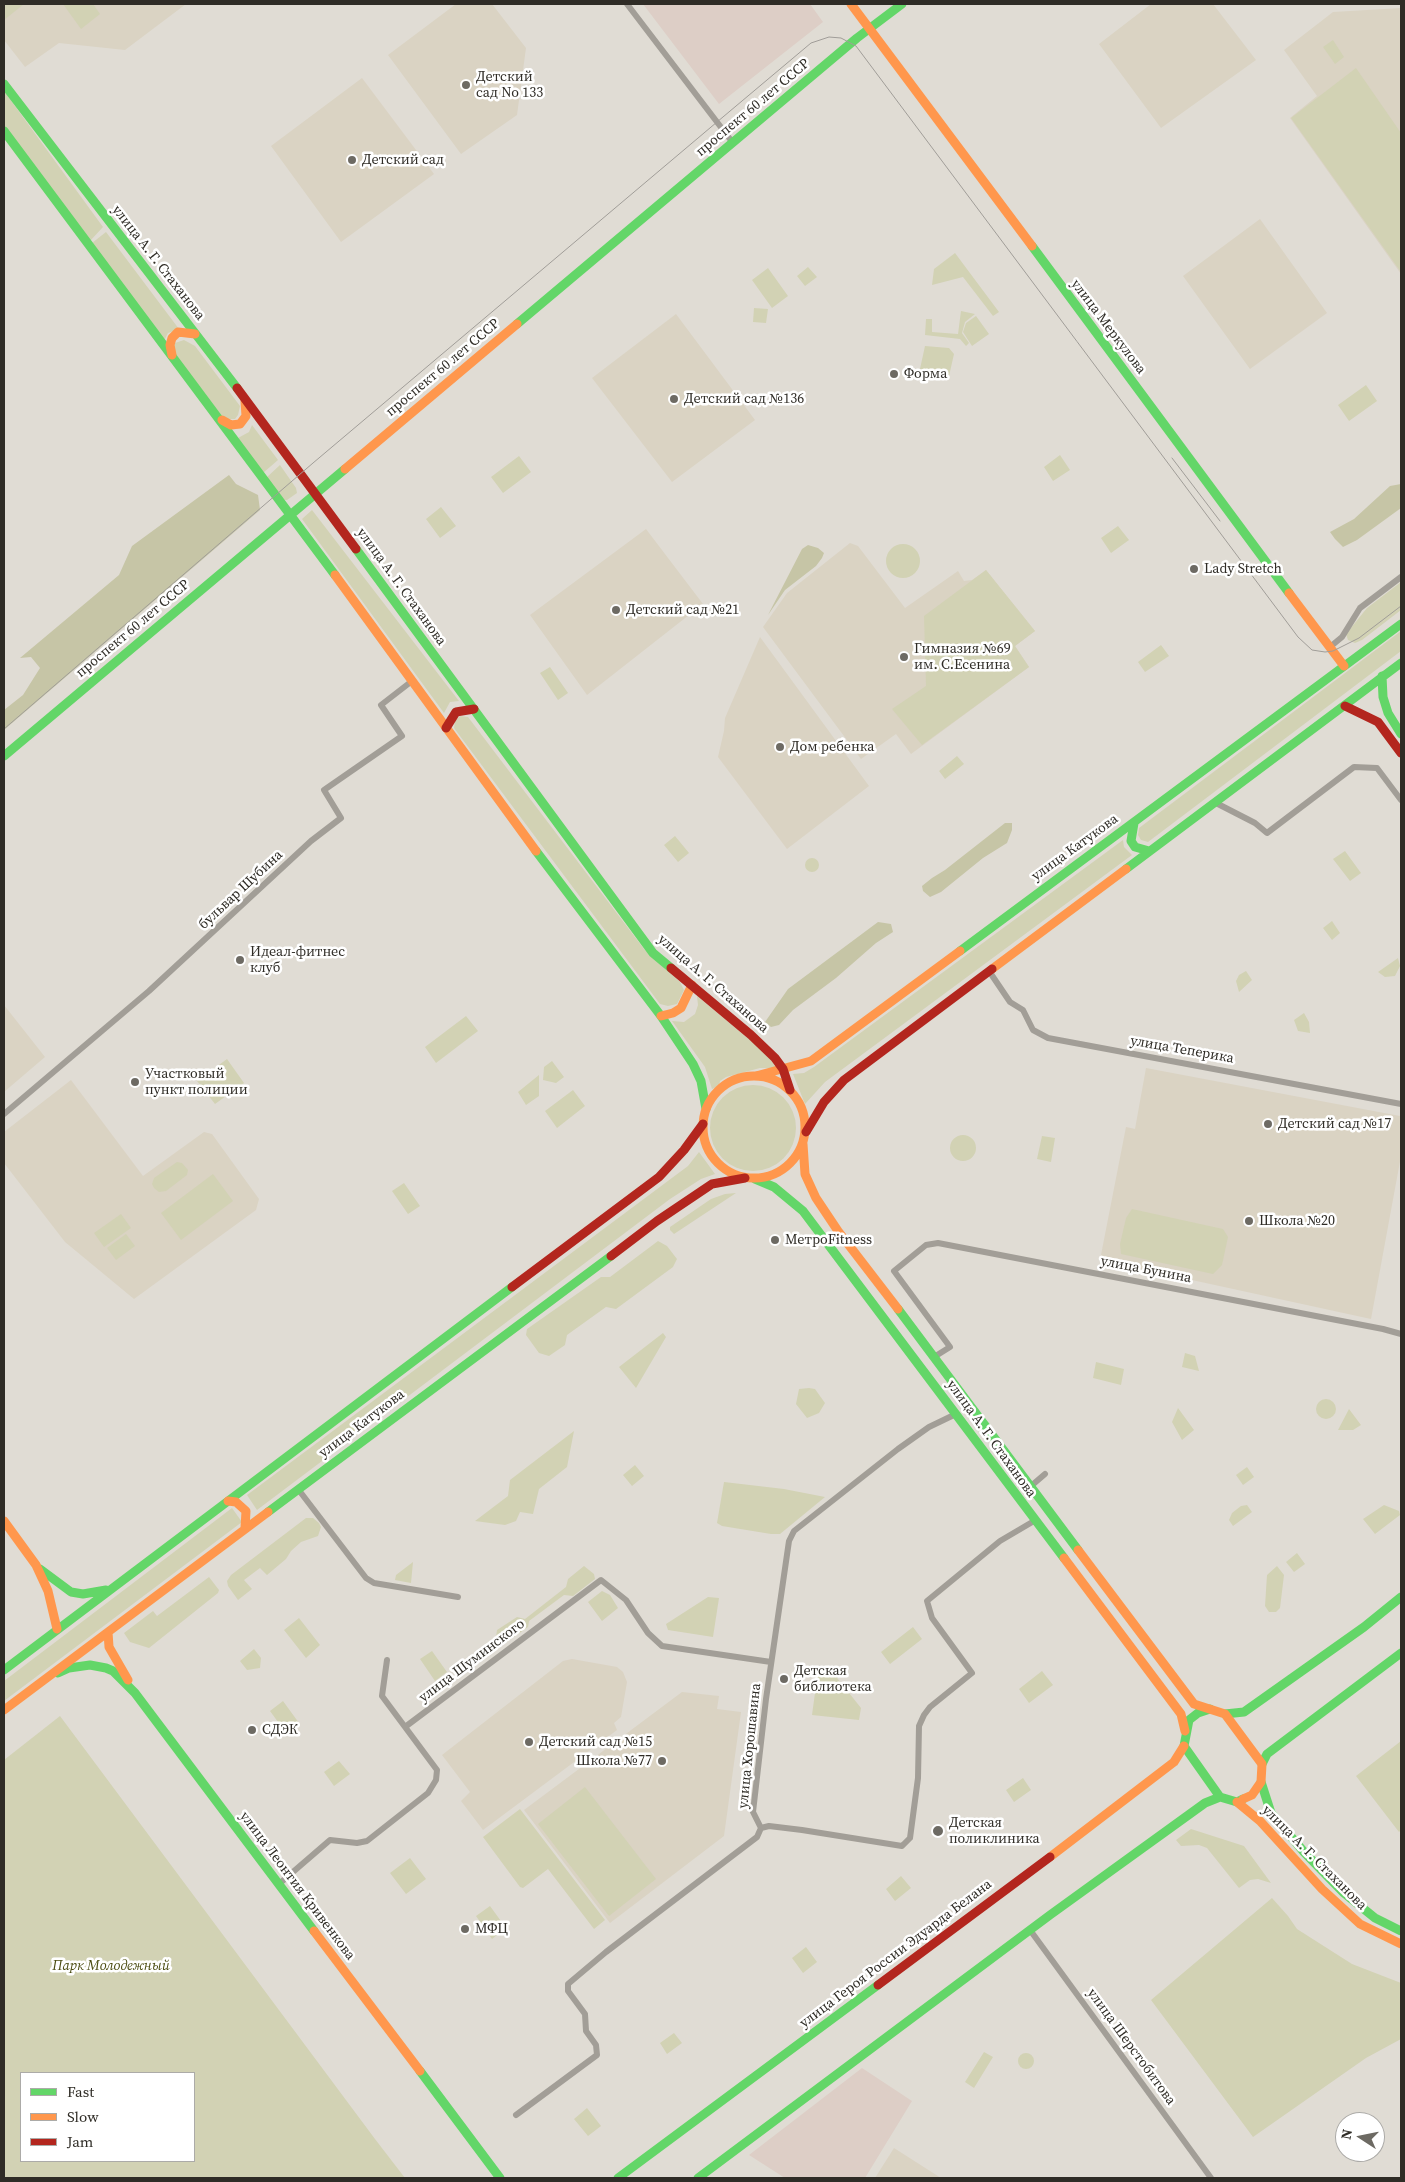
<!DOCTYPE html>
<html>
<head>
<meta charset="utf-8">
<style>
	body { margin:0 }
	#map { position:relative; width:1405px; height:2182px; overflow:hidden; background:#e0dcd4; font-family:"Source Serif 4",serif }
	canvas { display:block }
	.frame { position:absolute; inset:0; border:5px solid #2f2c26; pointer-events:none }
	.legend { position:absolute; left:20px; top:2072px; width:175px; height:90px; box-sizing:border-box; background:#fff; border:1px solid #acaba8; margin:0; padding:6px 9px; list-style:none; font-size:15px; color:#2f2c26 }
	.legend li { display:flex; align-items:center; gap:10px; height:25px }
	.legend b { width:25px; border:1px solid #acaba8 }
	.north { position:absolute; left:1335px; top:2112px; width:50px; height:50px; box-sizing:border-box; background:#fff; border:1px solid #acaba8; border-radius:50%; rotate:281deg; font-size:14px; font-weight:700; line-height:20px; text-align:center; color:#2f2c26 }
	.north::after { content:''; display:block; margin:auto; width:18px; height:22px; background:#6d6a63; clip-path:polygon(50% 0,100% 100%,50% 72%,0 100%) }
</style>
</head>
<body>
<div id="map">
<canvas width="1405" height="2182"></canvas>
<div class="frame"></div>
<ul class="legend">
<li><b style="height:6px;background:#63d668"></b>Fast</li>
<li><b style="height:6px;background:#ff974d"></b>Slow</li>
<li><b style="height:6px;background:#b3261e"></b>Jam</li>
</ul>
<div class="north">N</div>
</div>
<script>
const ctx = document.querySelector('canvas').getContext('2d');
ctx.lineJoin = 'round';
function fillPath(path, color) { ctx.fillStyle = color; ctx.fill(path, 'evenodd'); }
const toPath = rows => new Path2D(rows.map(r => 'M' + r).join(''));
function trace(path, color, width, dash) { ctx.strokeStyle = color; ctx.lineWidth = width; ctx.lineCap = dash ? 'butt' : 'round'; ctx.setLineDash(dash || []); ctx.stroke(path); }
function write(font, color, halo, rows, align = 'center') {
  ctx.font = font + ' "Source Serif 4",serif'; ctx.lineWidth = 5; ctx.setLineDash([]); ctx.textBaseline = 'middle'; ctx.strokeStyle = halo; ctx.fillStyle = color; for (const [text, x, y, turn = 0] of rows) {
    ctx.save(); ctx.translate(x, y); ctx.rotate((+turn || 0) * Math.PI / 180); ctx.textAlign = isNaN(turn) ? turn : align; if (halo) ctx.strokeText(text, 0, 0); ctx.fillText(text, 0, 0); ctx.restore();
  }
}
const commercial = toPath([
	[643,4,810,4,823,22,719,104],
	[862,2068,912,2101,865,2178,785,2178,749,2155]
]);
const built = toPath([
	[4,4,186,4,125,50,59,43,25,67,4,40],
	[456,4,492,4,526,48,517,115,461,154,388,55],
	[1151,4,1213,4,1256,60,1161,128,1099,44],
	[1401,8,1401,274,1290,118,1317,96,1284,50,1333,12],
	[362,78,434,174,341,242,271,146],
	[1260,219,1327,313,1250,369,1183,276],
	[676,314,755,420,672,482,592,378],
	[646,529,703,604,587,695,530,615],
	[850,543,858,546,905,608,958,571,964,581,972,580,986,570,1035,631,1015,646,1029,667,911,754,896,734,861,759,763,627,787,593],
	[760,637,869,786,787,849,718,757,724,731,725,718],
	[4,1005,45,1057,4,1092],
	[1146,1068,1400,1116,1401,1156,1371,1319,1100,1260,1126,1127,1135,1129],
	[71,1080,143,1176,204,1132,212,1134,259,1199,256,1210,134,1299,65,1242,4,1163,4,1132],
	[572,1659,617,1667,623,1672,627,1682,621,1717,614,1723,617,1730,483,1830,461,1801,470,1792,442,1755,563,1661],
	[682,1692,719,1696,717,1709,741,1712,724,1836,610,1923,524,1810],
	[894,2148,941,2178,875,2178]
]);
const green = toPath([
	[4,4,24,4,4,20],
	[63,4,93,4,100,14,81,29],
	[1333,40,1344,57,1335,64,1323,47],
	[1356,68,1401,133,1401,272,1291,118],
	[4,91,103,227,90,241,4,126],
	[106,232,179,329,168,333,164,341,92,243],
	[955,253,999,312,993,316,963,277,932,285,934,269],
	[808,267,817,277,805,286,797,276],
	[768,268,788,296,772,308,752,280],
	[754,308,768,309,766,323,753,322],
	[961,311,975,314,965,322,962,333,969,343,966,346,960,339,925,335,926,319,932,319,932,332,958,334],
	[976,316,989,334,972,346,963,332,966,323],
	[184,340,195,346,240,406,238,415,235,419,228,419,222,416,175,356,173,348,175,343],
	[925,346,949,348,954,354,949,376,920,369],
	[1366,385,1377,401,1349,421,1338,405],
	[252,425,278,460,263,473,238,438,249,432],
	[1060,455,1070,470,1053,481,1044,467],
	[519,456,531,472,503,493,491,477],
	[280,465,296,488,297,493,287,500,284,500,266,478],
	[441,507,456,526,440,538,426,519],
	[312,510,459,701,450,702,444,713,302,519],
	[1118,526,1129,540,1111,553,1101,538],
	'886 561a17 17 0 1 1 34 0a17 17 0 1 1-34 0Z',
	[986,570,1035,631,1015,646,1029,667,922,745,892,709,926,686,924,616],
	[1401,582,1401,610,1362,640,1355,643,1348,640,1346,634,1367,608],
	[1401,631,1401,651,1148,842,1141,840,1138,835,1139,828],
	[1161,645,1169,656,1145,672,1138,662],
	[550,667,568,693,558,700,540,673],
	[460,716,468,717,644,949,680,982,684,990,677,1004,668,1006,660,1004,454,728,455,721],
	[957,756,964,764,945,779,939,771],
	[675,836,689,853,678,862,664,845],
	[1123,840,1124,847,1132,855,825,1082,805,1104,793,1074,804,1073,814,1067],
	[1345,851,1361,873,1350,881,1333,859],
	'805 865a7 7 0 1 1 14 0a7 7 0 1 1-14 0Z',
	[1332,921,1340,933,1332,940,1323,928],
	[1398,958,1400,966,1395,976,1385,977,1378,972],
	[1246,971,1252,980,1239,992,1236,981,1239,975],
	[697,996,768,1055,776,1068,760,1068,726,1077,720,1081,719,1086,712,1089,705,1067,672,1021,684,1022,695,1014,698,1005],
	[1304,1013,1309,1022,1310,1033,1298,1031,1294,1020],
	[466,1016,478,1031,436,1063,425,1047],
	[227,1059,244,1083,215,1104,197,1081],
	[552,1061,564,1077,556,1083,543,1080,544,1067],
	[539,1075,539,1096,526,1105,518,1092],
	'710 1128a43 43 0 1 1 86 0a43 43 0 1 1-86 0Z',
	[573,1090,585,1106,557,1128,545,1111],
	'950 1148a13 13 0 1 1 26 0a13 13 0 1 1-26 0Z',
	[1042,1136,1055,1138,1051,1162,1037,1159],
	[699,1152,715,1174,701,1179,670,1199,257,1510,247,1495,688,1166],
	[177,1162,182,1163,188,1170,187,1175,166,1191,159,1192,154,1188,152,1184,154,1178],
	[213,1174,233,1201,181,1240,161,1213],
	[404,1183,420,1206,408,1214,392,1191],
	[736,1193,674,1234,670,1230,670,1227,711,1199,725,1194],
	[1132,1209,1223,1229,1228,1237,1222,1265,1213,1274,1121,1254,1120,1244,1126,1218],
	[121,1214,131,1228,104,1247,94,1233],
	[126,1234,135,1246,116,1260,107,1248],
	[658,1241,667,1246,677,1259,673,1267,616,1309,606,1307,567,1335,565,1345,549,1356,539,1353,526,1335,527,1329,601,1277,610,1277],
	[663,1333,666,1337,636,1388,619,1367],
	[1185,1353,1195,1356,1199,1371,1182,1367],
	[1096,1362,1124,1369,1121,1385,1093,1378],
	[809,1388,815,1389,825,1403,819,1413,807,1418,796,1404,799,1389],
	'1316 1409a10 10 0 1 1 20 0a10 10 0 1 1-20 0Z',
	[1178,1408,1194,1430,1182,1440,1172,1422],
	[1349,1409,1361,1425,1353,1430,1338,1430],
	[574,1431,567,1467,539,1489,533,1514,520,1512,516,1521,505,1525,475,1521,508,1496,510,1480],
	[635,1465,644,1476,632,1486,623,1475],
	[1247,1467,1254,1477,1243,1485,1236,1475],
	[724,1482,784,1489,825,1497,780,1534,771,1534,722,1526,717,1523],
	[1247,1505,1252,1512,1233,1526,1229,1520,1232,1513,1241,1506],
	[1384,1505,1399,1511,1400,1515,1375,1534,1363,1519],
	[232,1508,242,1522,4,1701,4,1681],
	[306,1518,313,1518,319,1523,321,1527,318,1536,301,1542,291,1551,286,1559,267,1575,260,1568,244,1580,252,1589,238,1600,228,1586,227,1581,231,1575],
	[1297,1553,1305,1564,1294,1572,1286,1562],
	[413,1562,411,1583,395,1580,396,1575],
	[584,1566,594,1574,595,1579,573,1596,564,1595,529,1621,528,1627,507,1642,499,1642,496,1637,497,1630,517,1617,525,1619,566,1587,568,1579],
	[1277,1566,1284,1575,1280,1608,1276,1612,1269,1612,1265,1606,1267,1575],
	[209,1577,219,1590,218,1593,149,1648,130,1642,124,1633,153,1611,157,1616],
	[602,1591,610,1595,618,1608,602,1621,588,1602],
	[708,1597,719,1598,713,1637,668,1630,666,1624],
	[299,1618,320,1645,306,1658,284,1630],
	[913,1627,922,1639,890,1664,881,1652],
	[254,1649,261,1658,260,1668,247,1670,240,1661],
	[432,1651,447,1672,435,1681,420,1659],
	[818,1671,834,1674,861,1708,859,1720,812,1715],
	[1042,1671,1053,1685,1029,1703,1019,1689],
	[283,1701,299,1723,286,1733,270,1711],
	[60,1716,375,2139,405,2178,4,2178,4,1760],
	[21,2073,194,2073,194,2161,21,2161],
	[1401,1741,1401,1830,1399,1832,1356,1776],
	[339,1761,350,1774,334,1786,324,1772],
	[1023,1778,1031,1790,1014,1802,1006,1790],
	[585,1787,656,1879,609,1916,538,1824],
	[520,1809,605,1920,594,1929,548,1869,523,1888,520,1887,483,1837],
	[1191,1829,1244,1846,1271,1883,1258,1879,1250,1880,1239,1888,1207,1848,1199,1845,1181,1846,1176,1840],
	[410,1858,426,1879,406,1894,390,1873],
	[901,1876,911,1888,895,1901,886,1889],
	[1272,1898,1288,1916,1297,1929,1352,1964,1401,1983,1401,2039,1366,2058,1253,2137,1151,2000],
	[490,1906,506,1928,492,1939,476,1916],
	[806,1947,817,1962,803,1973,792,1958],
	[674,2033,682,2043,667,2054,660,2043],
	[984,2052,993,2057,974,2088,965,2082],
	'1018 2061a8 8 0 1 1 16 0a8 8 0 1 1-16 0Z',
	[587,2108,601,2126,588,2136,574,2119]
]);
const forest = toPath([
	[229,475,236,484,258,495,260,510,4,730,4,710,23,695,40,668,31,657,20,658,119,575,132,546],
	[1401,484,1401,508,1357,540,1343,547,1335,539,1330,532,1354,519,1390,486],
	[808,545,818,548,824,553,822,558,816,566,785,590,768,615,802,549],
	[1005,823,1012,823,1012,830,1007,843,983,858,941,892,930,897,923,891,922,886,932,878,945,870],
	[878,922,891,924,893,932,876,943,836,978,793,1010,779,1025,771,1027,765,1022,788,989]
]);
const street = toPath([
	[627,4,733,143],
	[1330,647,1342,637,1360,608,1401,577],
	[1216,803,1255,823,1267,833,1354,767,1377,768,1401,800],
	[989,971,1010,1002,1023,1010,1033,1030,1048,1038,1401,1104],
	[4,1114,149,991,311,841,341,818,324,790,402,736,381,705,412,681],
	[934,1357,950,1347,894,1271,926,1245,938,1243,1383,1329,1401,1334],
	[1031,1486,1045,1474],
	[298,1489,366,1578,374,1583,458,1597],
	[405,1727,601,1580,626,1600,648,1633,662,1646,771,1662],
	[761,1828,769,1826,802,1830,902,1846,910,1838,918,1778,919,1726,924,1715,930,1707,972,1673,932,1618,927,1601,1000,1541,1034,1521],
	[279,1884,330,1840,357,1843,367,1841,428,1793,436,1780,437,1770,382,1696,387,1660],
	[1030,1930,1211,2178],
	[516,2115,597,2055,596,2045,586,2031,585,2014,568,1991,568,1984,606,1952,757,1837,761,1828,753,1812,766,1699,789,1541,794,1531,898,1449,929,1427,956,1414]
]);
const fast = toPath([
	[4,84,237,388],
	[4,131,335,575],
	[1032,246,1289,593],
	[517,324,857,38,902,4],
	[356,549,653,953,671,968],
	[1382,676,1383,697,1388,713,1401,734],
	[4,756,345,469],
	[1134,823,1131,841,1135,847,1149,851],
	[536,851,661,1016,693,1064,701,1081,706,1109],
	[1126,869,1401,663],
	[960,951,1401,624],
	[755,1179,774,1187,803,1211,1064,1558],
	[898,1309,1078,1550],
	[268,1512,611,1256],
	[40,1569,71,1592,83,1594,106,1590],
	[4,1670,512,1287],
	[58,1673,69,1668,90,1665,106,1668,113,1671,135,1693,314,1931],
	[1210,1709,1198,1713,1189,1720,1184,1746,1220,1797,1237,1802,1243,1799],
	[1225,1714,1244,1712,1364,1627,1401,1597],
	[1262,1764,1267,1754,1401,1653],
	[1261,1782,1271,1813,1304,1852,1344,1893,1375,1918,1401,1931],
	[420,2071,500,2178],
	[618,2178,878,1985],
	[698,2178,1050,1915,1205,1803,1220,1797]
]);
const slow = toPath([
	[851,4,1032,246],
	[172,355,170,345,172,338,178,332,195,334],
	[222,420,231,425,240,424,246,416,245,401],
	[345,469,517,324],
	[335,575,536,851],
	[1289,593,1344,666],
	[992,969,1126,869],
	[661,1016,673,1013,681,1008,692,985],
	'703 1127a51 51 0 1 1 102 0a51 51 0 1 1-102 0Z',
	[756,1076,811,1061,960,951],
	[803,1144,805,1174,816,1198,838,1231,898,1309],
	[228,1501,236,1502,246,1511,245,1528],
	[4,1521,36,1565,48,1591,57,1629],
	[1078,1550,1194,1704,1225,1714,1262,1764,1261,1782,1252,1795,1243,1799],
	[1064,1558,1181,1714,1185,1731],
	[108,1632,109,1647,128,1680],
	[4,1710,268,1512],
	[1237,1802,1260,1821,1322,1889,1360,1924,1401,1944],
	[1050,1857,1174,1762,1184,1746],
	[314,1931,420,2071]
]);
const jam = toPath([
	[237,388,356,549],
	[1345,706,1378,722,1401,753],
	[446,728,456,712,474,709],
	[671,968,751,1035,775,1058,783,1069,790,1090],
	[806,1132,824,1102,844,1080,992,969],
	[611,1256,657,1221,712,1184,745,1178],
	[512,1287,659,1177,684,1150,703,1124],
	[878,1985,1050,1857]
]);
const tram = toPath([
	[1172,458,1220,521],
	[4,729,313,463,717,122,811,43,829,37,841,38,856,46,1298,637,1312,650,1325,652,1333,651,1359,638,1401,606]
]);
const markers = [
	[466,85,5,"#6d6a63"],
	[352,160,5,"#6d6a63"],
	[894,374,5,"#6d6a63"],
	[674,399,5,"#6d6a63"],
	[1194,569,5,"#6d6a63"],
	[616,610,5,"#6d6a63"],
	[904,657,5,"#6d6a63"],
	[780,747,5,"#6d6a63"],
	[240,960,5,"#6d6a63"],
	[135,1082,5,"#6d6a63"],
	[1268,1124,5,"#6d6a63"],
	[1249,1221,5,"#6d6a63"],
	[775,1240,5,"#6d6a63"],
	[784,1679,5,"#6d6a63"],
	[252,1730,5,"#6d6a63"],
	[529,1742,5,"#6d6a63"],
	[662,1761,5,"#6d6a63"],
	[938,1831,6,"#6d6a63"],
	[465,1929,5,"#6d6a63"]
];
const poiNames = [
	["Детский",476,77],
	["сад No 133",476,93],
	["Детский сад",362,160],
	["Форма",904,374],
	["Детский сад №136",684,399],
	["Lady Stretch",1204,569],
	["Детский сад №21",626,610],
	["Гимназия №69",914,649],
	["им. С.Есенина",914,665],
	["Дом ребенка",790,747],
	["Идеал-фитнес",250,952],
	["клуб",250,968],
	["Участковый",145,1074],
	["пункт полиции",145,1090],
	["Детский сад №17",1278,1124],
	["Школа №20",1259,1221],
	["МетроFitness",785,1240],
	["Детская",794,1671],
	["библиотека",794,1687],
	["СДЭК",262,1730],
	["Детский сад №15",539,1742],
	["Школа №77",652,1761,"right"],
	["Детская",949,1823],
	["поликлиника",949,1839],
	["МФЦ",475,1929]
];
const streetNames = [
	["проспект 60 лет СССР",753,108,-40],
	["улица А. Г. Стаханова",158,263,52],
	["улица Меркулова",1108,327,53],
	["проспект 60 лет СССР",443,368,-40],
	["улица А. Г. Стаханова",401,587,54],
	["проспект 60 лет СССР",133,629,-40],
	["улица Катукова",1075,848,-36],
	["бульвар Шубина",241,890,-43],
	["улица А. Г. Стаханова",713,984,41],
	["улица Теперика",1182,1050,10],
	["улица Бунина",1146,1270,11],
	["улица Катукова",362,1424,-37],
	["улица А. Г. Стаханова",991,1439,54],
	["улица Шуминского",472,1661,-37],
	["улица Хорошавина",750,1746,-84],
	["улица А. Г. Стаханова",1314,1858,45],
	["улица Леонтия Кривенкова",297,1886,53],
	["улица Героя России Эдуарда Белана",896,1954,-37],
	["улица Шерстобитова",1131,2047,54]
];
const parkNames = [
	["Парк Молодежный",111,1966]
];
fillPath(commercial, '#ddcec6');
fillPath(built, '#dad3c3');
fillPath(green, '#d2d2b4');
fillPath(forest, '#c6c5a6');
trace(street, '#a29e97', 6);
trace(fast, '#63d668', 9);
trace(slow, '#ff974d', 9);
trace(jam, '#b3261e', 9);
trace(tram, '#a09d98', 1);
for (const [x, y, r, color] of markers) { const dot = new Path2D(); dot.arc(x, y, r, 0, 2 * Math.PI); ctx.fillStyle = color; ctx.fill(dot); trace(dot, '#fff', 2); }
write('14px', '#2f2c26', '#fff', poiNames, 'left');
write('14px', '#2f2c26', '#fff', streetNames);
write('italic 14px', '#4b4c11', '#fff', parkNames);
</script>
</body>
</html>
